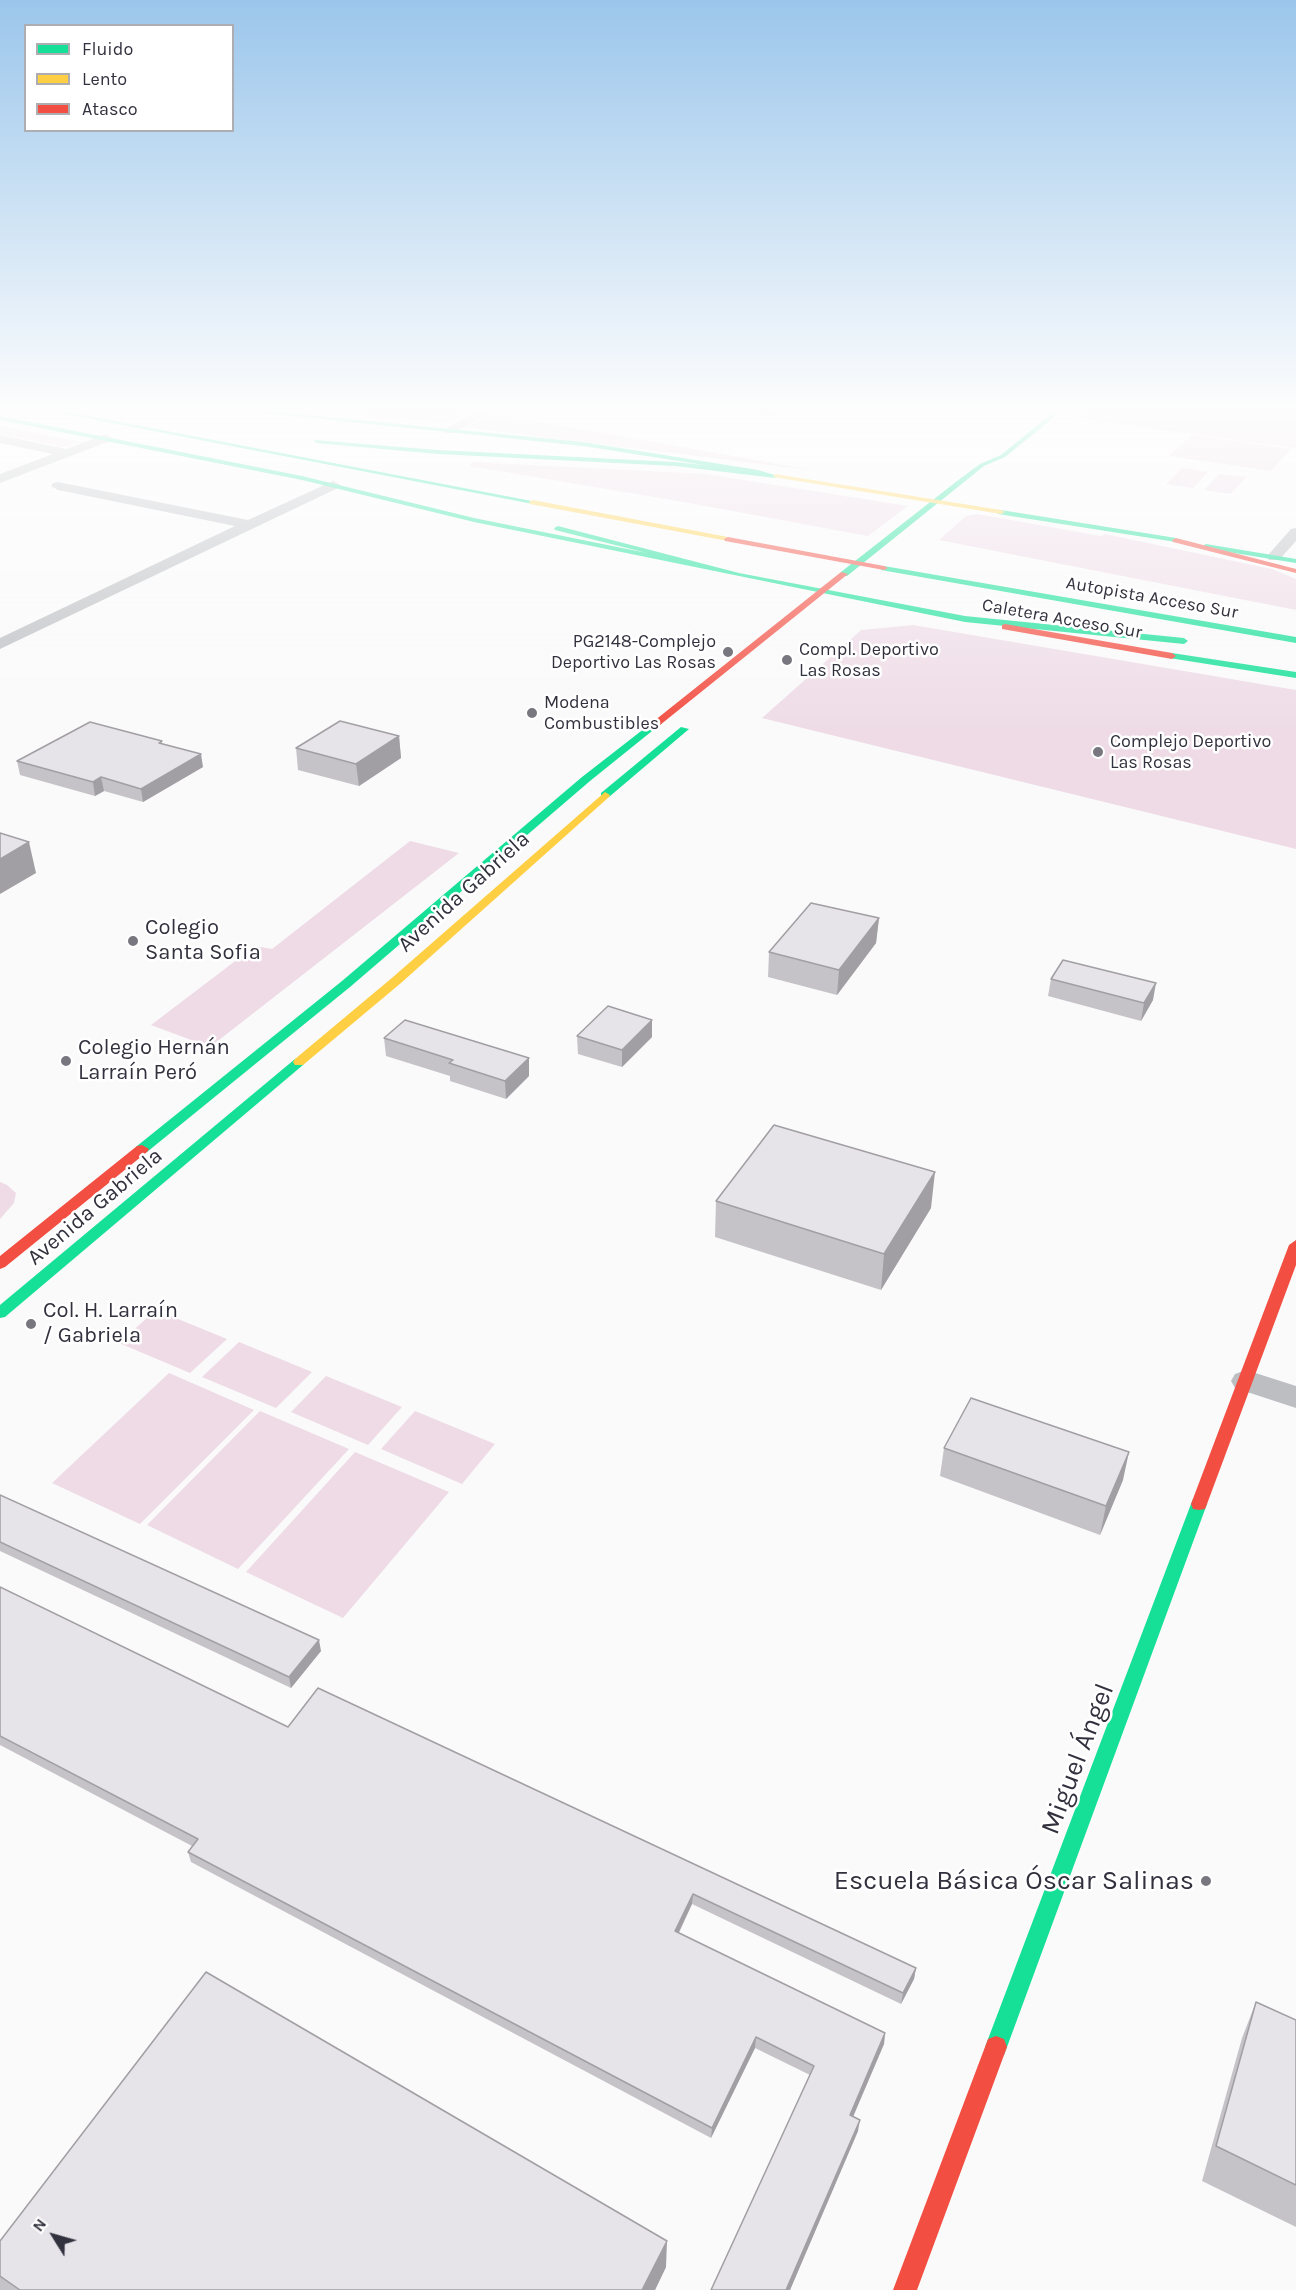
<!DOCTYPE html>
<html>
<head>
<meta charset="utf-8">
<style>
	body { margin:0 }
	#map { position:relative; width:1296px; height:2290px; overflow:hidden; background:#fafafa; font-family:Karla,sans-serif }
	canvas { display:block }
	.legend { position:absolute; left:24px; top:24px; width:210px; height:108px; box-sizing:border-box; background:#fff; border:2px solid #adadb2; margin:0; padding:8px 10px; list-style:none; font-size:18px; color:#32313e }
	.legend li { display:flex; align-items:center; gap:12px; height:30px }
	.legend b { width:30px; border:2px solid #adadb2 }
	.north { position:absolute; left:24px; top:2206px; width:60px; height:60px; -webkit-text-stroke:4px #fff; paint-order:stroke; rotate:307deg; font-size:16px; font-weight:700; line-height:24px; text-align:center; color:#32313e }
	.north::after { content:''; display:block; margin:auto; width:21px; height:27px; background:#32313e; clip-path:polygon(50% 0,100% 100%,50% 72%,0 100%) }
</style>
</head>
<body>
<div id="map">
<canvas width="1296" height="2290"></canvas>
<ul class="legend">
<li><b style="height:8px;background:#16e098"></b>Fluido</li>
<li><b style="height:8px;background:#ffcf43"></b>Lento</li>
<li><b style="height:8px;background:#f24e42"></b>Atasco</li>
</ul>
<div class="north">N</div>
</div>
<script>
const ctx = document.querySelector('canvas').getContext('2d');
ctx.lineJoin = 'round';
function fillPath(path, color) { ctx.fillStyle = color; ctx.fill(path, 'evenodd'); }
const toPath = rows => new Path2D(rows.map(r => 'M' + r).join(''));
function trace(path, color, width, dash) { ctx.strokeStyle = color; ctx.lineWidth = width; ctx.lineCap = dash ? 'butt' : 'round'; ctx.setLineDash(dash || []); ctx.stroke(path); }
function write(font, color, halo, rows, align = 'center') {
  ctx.font = font + ' Karla,sans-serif'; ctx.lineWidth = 5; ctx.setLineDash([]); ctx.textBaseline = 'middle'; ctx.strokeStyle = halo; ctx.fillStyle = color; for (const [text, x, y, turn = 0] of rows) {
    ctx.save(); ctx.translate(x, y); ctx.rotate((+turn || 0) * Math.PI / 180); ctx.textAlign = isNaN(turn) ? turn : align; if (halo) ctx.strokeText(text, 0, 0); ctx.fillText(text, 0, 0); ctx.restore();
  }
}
const green = toPath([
	[358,410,475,410,446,422,348,414],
	[1085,410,1296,410,1296,448,1076,418],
	[496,414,817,471,463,427],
	[0,426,81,442,69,446,59,446,0,434],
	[1192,435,1291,449,1271,471,1169,456],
	[473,462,706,474,908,506,868,536,684,502,469,466],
	[1182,468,1208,472,1193,488,1166,484],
	[1219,474,1246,477,1231,494,1204,490],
	[977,514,1101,536,1105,534,1272,569,1296,579,1296,610,939,540,966,516],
	[913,625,1296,690,1296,849,762,718,861,630],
	[410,841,459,853,210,1047,151,1025,255,946,272,949],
	[0,1182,7,1185,16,1193,14,1203,0,1219],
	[156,1310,227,1339,190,1373,119,1343],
	[239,1342,312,1372,276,1408,202,1377],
	[169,1373,254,1410,140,1524,52,1483],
	[326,1376,402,1407,368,1445,291,1412],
	[260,1411,349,1449,238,1569,147,1525],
	[415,1411,495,1444,462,1484,381,1449],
	[355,1452,449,1492,343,1618,246,1572]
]);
const street = toPath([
	[481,410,496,410,453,433,445,433,443,430,481,410],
	[752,410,778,410,779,412,773,416,754,413,752,410],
	[106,434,112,438,110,441,0,483,0,474,53,454,0,443,0,435,66,449,106,434],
	[333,481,340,485,338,488,0,649,0,638,235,526,58,490,51,486,53,483,58,482,248,520,333,481],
	[1296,528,1296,541,1279,560,1269,560,1267,557,1269,554,1291,529,1296,528],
	[1246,1370,1296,1386,1296,1408,1235,1388,1231,1381,1235,1374,1246,1370]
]);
const fast = toPath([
	[44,410,57,410,537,502,533,504,44,410],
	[235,410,256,410,583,442,758,470,778,476,775,478,675,466,438,454,316,443,314,440,438,450,675,462,704,465,583,446,235,410],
	[1056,410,1063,410,1005,457,984,466,847,576,841,576,841,572,957,481,980,464,1001,455,1056,410],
	[0,416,302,476,474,518,647,553,555,530,554,528,558,526,739,573,965,616,1184,638,1188,641,1184,644,965,622,474,522,302,480,0,420,0,416],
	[1001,510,1176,538,1180,540,1176,542,998,514,998,510,1001,510],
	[1206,544,1296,559,1296,563,1203,548,1202,546,1206,544],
	[884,566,1296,637,1296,643,881,570,881,566,884,566],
	[1172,653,1296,672,1296,678,1169,658,1168,656,1172,653],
	[654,721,662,723,590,781,350,987,147,1152,137,1152,135,1149,137,1146,342,981,582,777,654,721],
	[681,727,689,729,609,797,601,797,601,793,681,727],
	[299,1058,305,1062,303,1065,5,1317,0,1318,0,1305,295,1059,299,1058],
	[1199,1498,1205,1499,1207,1504,1007,2047,1004,2055,996,2058,988,2055,985,2047,1191,1504,1193,1499,1199,1498]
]);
const slow = toPath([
	[775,474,1001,510,1005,512,1001,514,773,477,775,474],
	[533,500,728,537,732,539,728,541,530,504,529,502,533,500],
	[605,792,610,795,609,797,401,983,303,1065,295,1065,293,1062,295,1059,393,977,605,792]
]);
const jam = toPath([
	[728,537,884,566,888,568,884,570,725,541,724,539,728,537],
	[1176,538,1296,569,1296,573,1173,542,1172,540,1176,538],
	[841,572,848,574,660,725,654,725,654,721,841,572],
	[1005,624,1172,653,1176,656,1172,659,1002,629,1002,625,1005,624],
	[142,1145,149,1149,147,1152,5,1267,0,1269,0,1256,137,1146,142,1145],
	[1296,1240,1296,1265,1207,1504,1205,1509,1199,1510,1193,1509,1191,1504,1289,1245,1296,1240],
	[996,2036,1004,2039,1007,2047,917,2290,893,2290,985,2047,988,2039,996,2036]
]);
const wall = toPath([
	[399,736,401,758,359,786,298,770,296,748],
	[162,741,162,744,203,767,143,802,104,791,95,796,20,775,17,761],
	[879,918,876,943,837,995,768,977,769,952],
	[1051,979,1153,1000,1141,1021,1048,996],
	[652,1020,652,1037,622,1067,578,1054,577,1036],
	[384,1038,529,1058,529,1076,506,1099,450,1081,450,1076,386,1056],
	[716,1201,931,1208,881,1290,715,1237],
	[944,1448,1123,1480,1100,1535,940,1476],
	[0,1495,321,1651,291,1688,0,1551],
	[0,1587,288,1727,916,1968,914,1979,901,2004,692,1904,679,1933,885,2033,884,2044,853,2117,858,2131,790,2290,711,2290,810,2075,755,2048,711,2138,191,1862,188,1852,192,1846,0,1745],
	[1256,2002,1296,2020,1296,2227,1202,2181,1242,2038],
	[0,2241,666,2267,655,2290,0,2290]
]);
const shadedWall = toPath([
	[399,736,401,758,359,786,356,764],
	[201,754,203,767,143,802,141,789],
	[101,777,104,791,95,796,93,782],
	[29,842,36,873,0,894,0,859],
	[879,918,876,943,837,995,839,970],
	[1156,983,1153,1000,1141,1021,1144,1003],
	[652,1020,652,1037,622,1067,622,1050],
	[529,1058,529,1076,506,1099,505,1081],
	[935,1172,931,1208,881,1290,884,1254],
	[1129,1452,1123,1480,1100,1535,1106,1506],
	[319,1640,321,1651,291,1688,289,1677],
	[693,1894,692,1904,674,1942,675,1931],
	[916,1968,914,1979,901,2004,903,1993],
	[885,2033,884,2044,849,2126,850,2115],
	[756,2037,755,2048,711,2138,712,2128],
	[860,2120,858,2131,790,2290,786,2290],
	[667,2241,666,2267,655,2290,642,2290]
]);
const building = toPath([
	[340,721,399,736,356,764,296,748,340,721],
	[90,722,162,741,159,743,201,754,141,789,101,777,93,782,17,761,90,722],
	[0,833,29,842,0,859,0,833],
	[811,903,879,918,839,970,769,952,811,903],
	[1063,960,1156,983,1144,1003,1051,979,1063,960],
	[608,1006,652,1020,622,1050,577,1036,608,1006],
	[405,1020,529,1058,505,1081,449,1063,453,1060,384,1038,405,1020],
	[774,1125,935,1172,884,1254,716,1201,774,1125],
	[971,1398,1129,1452,1106,1506,944,1448,971,1398],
	[0,1495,319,1640,289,1677,0,1542,0,1495],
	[0,1587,288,1727,318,1688,916,1968,903,1993,693,1894,675,1931,885,2033,850,2115,860,2120,786,2290,711,2290,814,2066,756,2037,712,2128,188,1852,198,1839,0,1736,0,1587],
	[206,1972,667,2241,642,2290,20,2290,0,2276,0,2241,206,1972],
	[1256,2002,1296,2020,1296,2185,1216,2146,1256,2002]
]);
const markers = [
	[728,652,6,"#787780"],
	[787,660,6,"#787780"],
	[532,713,6,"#787780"],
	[1098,752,6,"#787780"],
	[133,941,6,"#787780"],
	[66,1061,6,"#787780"],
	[31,1324,6,"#787780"],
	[1206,1881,6,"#787780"]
];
const farStreetnames = [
	["Autopista Acceso Sur",1152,598,10],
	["Caletera Acceso Sur",1062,619,10]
];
const farPoinames = [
	["PG2148-Complejo",716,642,"right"],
	["Deportivo Las Rosas",716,663,"right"],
	["Compl. Deportivo",799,650],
	["Las Rosas",799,671],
	["Modena",544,703],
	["Combustibles",544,724],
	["Complejo Deportivo",1110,742],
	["Las Rosas",1110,763]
];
const streetNames = [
	["Avenida Gabriela",464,892,-42],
	["Avenida Gabriela",95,1207,-40]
];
const poiNames = [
	["Colegio",145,928],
	["Santa Sofia",145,953],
	["Colegio Hernán",78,1048],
	["Larraín Peró",78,1073],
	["Col. H. Larraín",43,1311],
	["/ Gabriela",43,1336]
];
const nearStreetnames = [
	["Miguel Ángel",1078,1759,-69]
];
const nearPoinames = [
	["Escuela Básica Óscar Salinas",1194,1881]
];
fillPath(green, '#eedbe6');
fillPath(street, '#bcbec2');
fillPath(fast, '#16e098');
fillPath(slow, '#ffcf43');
fillPath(jam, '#f24e42');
fillPath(wall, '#c6c3c8');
fillPath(shadedWall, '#a19fa3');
fillPath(building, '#e6e3e9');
trace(building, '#a19fa3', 1.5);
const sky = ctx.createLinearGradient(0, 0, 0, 731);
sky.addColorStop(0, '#9bc6eb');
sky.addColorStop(0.56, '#fdfdfd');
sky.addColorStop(1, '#fdfdfd00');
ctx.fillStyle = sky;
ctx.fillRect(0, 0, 1296, 731);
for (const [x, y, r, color] of markers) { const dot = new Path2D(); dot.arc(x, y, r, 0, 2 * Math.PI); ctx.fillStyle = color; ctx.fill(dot); trace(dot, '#fff', 2); }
write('18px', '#32313e', '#fff', farStreetnames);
write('18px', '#32313e', '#fff', farPoinames, 'left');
write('22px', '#32313e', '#fff', streetNames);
write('22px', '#32313e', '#fff', poiNames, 'left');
write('27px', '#32313e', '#fff', nearStreetnames);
write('27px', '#32313e', '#fff', nearPoinames, 'right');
</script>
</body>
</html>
